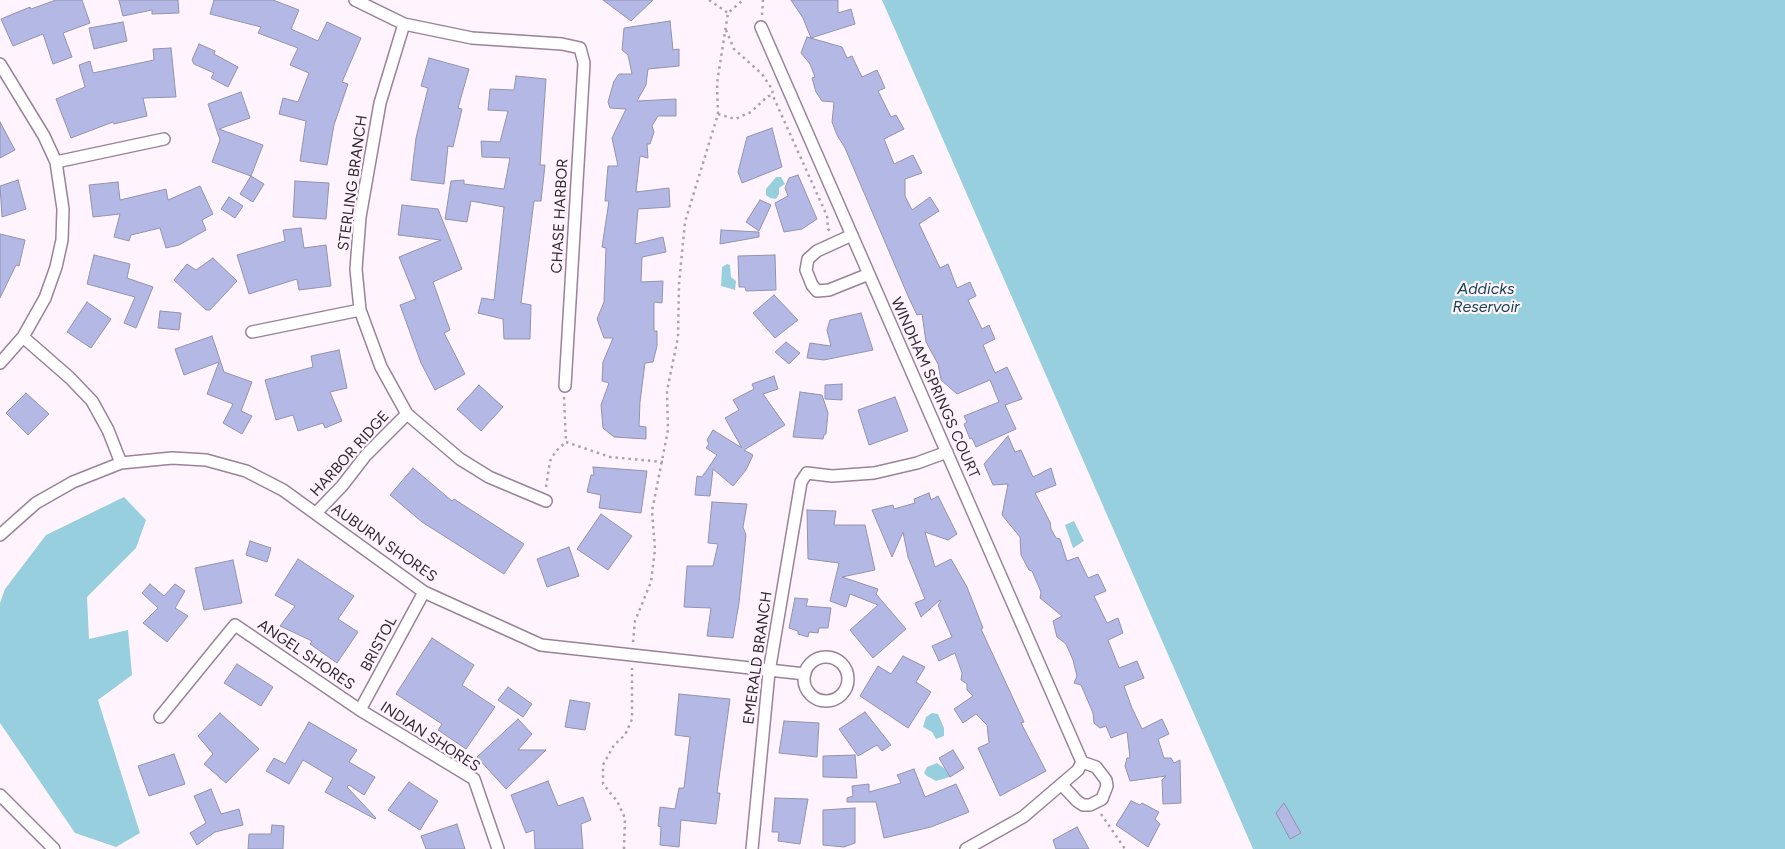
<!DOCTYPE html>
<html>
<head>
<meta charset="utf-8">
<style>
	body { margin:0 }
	canvas { display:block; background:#fff4fe }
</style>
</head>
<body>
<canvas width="1785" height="849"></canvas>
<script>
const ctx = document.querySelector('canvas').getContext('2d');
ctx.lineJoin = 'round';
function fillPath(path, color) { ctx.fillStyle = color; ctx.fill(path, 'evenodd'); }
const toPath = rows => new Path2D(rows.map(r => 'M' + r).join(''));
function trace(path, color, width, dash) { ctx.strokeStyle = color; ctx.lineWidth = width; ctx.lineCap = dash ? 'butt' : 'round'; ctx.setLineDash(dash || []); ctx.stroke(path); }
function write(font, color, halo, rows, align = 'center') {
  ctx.font = font + ' Figtree,sans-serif'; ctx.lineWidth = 4.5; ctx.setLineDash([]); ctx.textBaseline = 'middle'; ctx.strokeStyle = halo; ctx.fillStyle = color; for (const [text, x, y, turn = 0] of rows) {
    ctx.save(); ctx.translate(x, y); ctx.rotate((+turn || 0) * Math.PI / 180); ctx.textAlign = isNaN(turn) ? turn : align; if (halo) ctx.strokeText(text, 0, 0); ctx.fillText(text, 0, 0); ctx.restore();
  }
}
const water = toPath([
	[882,0,1785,0,1785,849,1253,849],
	[776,177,781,177,785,184,779,188,779,194,776,199,770,198,766,195,766,189],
	[727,264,730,265,731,277,736,281,735,290,721,286,722,267],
	[124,497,146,520,136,548,87,597,89,639,128,630,132,675,98,700,140,833,116,847,75,833,0,723,0,603,5,589,46,535],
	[1074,521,1084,541,1073,548,1065,525],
	[932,713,938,714,944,728,944,736,936,739,932,732,923,727,926,717],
	[937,763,944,768,950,777,936,781,927,776,924,773,927,767]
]);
const building = toPath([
	[56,0,82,0,90,23,63,33,72,57,53,64,43,34,13,46,1,19,30,7,31,9,56,0],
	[119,0,178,0,179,13,152,14,152,10,123,16,119,0],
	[214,0,273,0,299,10,291,29,318,41,327,22,361,38,342,82,348,84,334,125,327,165,300,161,306,121,279,114,283,98,298,102,309,73,290,65,298,48,258,33,261,27,210,14,214,0],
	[603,0,653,0,631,21,603,0],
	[791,0,838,0,838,13,851,9,855,24,811,38,803,18,791,0],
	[670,21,673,50,679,49,679,66,648,69,646,85,637,101,676,99,676,116,658,116,652,126,654,132,650,144,647,144,648,158,640,156,636,192,669,188,670,207,638,209,635,244,663,237,666,252,642,257,641,282,663,281,662,303,654,302,654,331,657,331,657,346,653,362,645,363,640,402,639,426,646,427,646,439,614,437,603,428,601,405,609,383,602,381,603,362,613,338,604,338,597,319,604,302,606,248,602,247,609,201,605,201,608,166,618,166,612,138,626,109,610,108,608,102,614,81,619,74,632,74,628,55,622,50,624,28,670,21],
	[123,22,127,41,94,49,89,28,123,22],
	[807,37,842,47,847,58,852,56,862,77,877,70,885,88,878,91,891,117,896,115,904,129,884,139,894,164,913,155,922,173,905,179,905,196,912,210,930,197,939,211,919,224,940,268,948,264,957,288,970,282,976,296,968,300,982,329,989,325,995,339,983,345,995,373,1007,367,1022,399,1005,405,1016,429,976,447,972,438,970,439,964,424,967,422,964,416,999,402,990,380,957,394,941,380,938,364,926,342,922,314,917,315,908,296,845,148,837,135,832,122,834,102,822,101,816,92,812,78,815,77,810,64,801,53,807,37],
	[199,44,215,51,214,54,238,67,228,87,211,78,214,73,194,64,192,60,199,44],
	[171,48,176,97,143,98,147,116,114,124,113,122,71,138,56,99,85,87,79,65,90,61,93,73,154,60,153,49,171,48],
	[429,58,469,69,458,108,462,109,453,147,448,146,444,184,411,180,416,138,428,88,421,86,429,58],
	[516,76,546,79,540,165,545,165,541,201,534,201,521,303,531,305,530,339,504,339,503,319,478,313,482,298,494,300,504,207,471,201,467,222,445,219,451,181,464,180,464,184,504,189,510,158,482,157,481,141,500,142,508,111,488,110,490,89,514,90,516,76],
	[241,92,250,118,219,129,263,145,251,176,212,162,220,140,208,104,241,92],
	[0,122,15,150,0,158,0,122],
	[772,128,782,167,742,183,738,172,747,137,772,128],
	[798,175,817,219,802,229,784,232,775,203,788,196,785,188,789,178,798,175],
	[251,176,264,184,253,202,240,194,251,176],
	[18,180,26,209,2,217,0,186,18,180],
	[295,181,329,183,326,219,293,217,295,181],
	[118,182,120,200,166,189,168,200,200,186,213,214,202,220,206,230,179,245,166,248,160,228,131,235,129,241,114,237,120,214,93,217,89,185,118,182],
	[229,197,243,206,235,218,221,209,229,197],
	[760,200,771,205,759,231,746,222,760,200],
	[402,205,438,209,462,269,433,282,450,330,444,333,465,374,435,390,421,363,400,305,416,299,399,257,441,240,398,235,402,205],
	[301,228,304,248,326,245,331,286,299,290,297,279,249,294,237,255,285,241,283,230,301,228],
	[721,230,759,232,759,237,720,244,721,230],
	[0,234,25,240,19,266,16,265,0,298,0,234],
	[94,255,130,264,127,278,153,287,136,328,124,323,135,297,87,284,94,255],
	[775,255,776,290,746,291,745,287,739,287,738,256,775,255],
	[213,258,237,281,210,310,206,310,174,280,187,264,196,270,213,258],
	[774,295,798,320,775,338,753,313,774,295],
	[87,302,111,319,91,348,67,332,87,302],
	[160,311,181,313,179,330,158,328,160,311],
	[861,313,873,350,824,360,807,358,810,343,831,346,827,330,830,320,861,313],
	[212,336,224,372,252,382,241,411,252,416,242,434,223,423,233,404,207,394,219,362,184,375,175,349,212,336],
	[786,342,800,353,789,364,775,352,786,342],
	[339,350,347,388,330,392,342,421,325,428,323,423,298,431,293,415,276,420,265,380,313,367,311,356,339,350],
	[774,376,778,389,763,394,785,425,744,450,753,455,746,470,733,486,713,469,710,496,695,495,697,476,702,477,717,455,706,448,709,444,707,440,713,430,742,448,725,418,739,410,733,400,754,389,752,384,774,376],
	[842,384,842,400,825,399,825,385,842,384],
	[479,385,503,407,481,431,457,409,479,385],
	[800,392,822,395,828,413,826,434,824,435,823,439,793,437,800,392],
	[26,393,49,414,28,435,6,413,26,393],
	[895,397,908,431,869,445,858,410,895,397],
	[1008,436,1015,452,1021,450,1033,477,1051,468,1056,485,1035,493,1050,522,1051,529,1056,538,1060,539,1067,561,1078,557,1088,578,1098,574,1106,591,1094,596,1107,623,1118,618,1123,633,1108,640,1119,668,1137,661,1144,678,1124,686,1132,708,1142,729,1162,719,1169,734,1158,739,1164,758,1171,758,1174,763,1180,760,1181,803,1163,804,1162,780,1166,776,1130,781,1125,766,1127,758,1130,758,1127,732,1111,738,1106,726,1100,728,1094,723,1093,713,1081,685,1074,683,1077,676,1073,660,1066,644,1057,637,1053,621,1062,616,1040,598,1041,592,1032,571,1029,570,1021,555,1020,537,1002,515,1008,484,993,485,984,464,1008,436],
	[593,467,647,471,641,513,599,508,601,495,587,492,591,475,594,475,593,467],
	[413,468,452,501,454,499,524,544,504,574,422,522,390,495,413,468],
	[929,493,931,500,938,496,957,534,948,540,925,532,935,567,951,559,967,587,983,628,981,629,1024,722,1021,723,1046,771,1000,796,978,748,989,743,987,725,976,714,963,723,954,709,973,696,967,690,967,684,961,680,962,673,955,653,939,661,932,646,952,637,938,605,941,601,940,600,921,617,915,603,925,599,908,557,903,532,892,557,872,510,893,505,894,509,915,503,914,499,929,493],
	[712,502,747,504,743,527,746,535,739,603,733,638,707,636,711,608,684,607,687,566,713,566,718,544,708,543,712,502],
	[807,510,836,511,834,525,865,525,875,570,842,577,878,589,876,594,906,629,873,658,850,630,878,605,850,594,846,607,830,601,839,563,808,559,807,510],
	[601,514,632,536,608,570,577,549,601,514],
	[250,541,271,548,267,562,246,555,250,541],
	[569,547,579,576,547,587,537,559,569,547],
	[298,559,354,596,338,619,358,632,337,663,310,644,312,641,280,626,295,606,275,595,298,559],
	[233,560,242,603,204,610,195,568,233,560],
	[150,584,164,596,175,584,185,591,175,608,188,616,167,642,143,623,158,608,142,593,150,584],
	[795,598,808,599,806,606,831,608,828,628,819,628,818,633,809,632,808,637,798,634,798,631,789,628,795,598],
	[432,638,474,665,462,685,495,707,466,749,438,730,442,724,396,694,432,638],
	[903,656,925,667,916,682,931,692,908,728,860,696,878,666,891,674,903,656],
	[237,664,273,687,261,706,224,683,237,664],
	[508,687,532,704,523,717,498,700,508,687],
	[679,694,730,699,717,793,720,793,716,824,681,820,679,847,660,845,661,827,658,826,660,807,675,809,679,788,684,788,690,737,675,735,679,694],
	[570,700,590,703,585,730,565,727,570,700],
	[865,712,891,745,882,751,877,745,858,756,839,729,865,712],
	[220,713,259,749,226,783,204,764,213,754,198,736,220,713],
	[518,719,532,734,518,750,546,750,506,789,477,757,518,719],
	[784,721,819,723,817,757,779,753,784,721],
	[309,722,357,750,349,762,375,777,364,795,349,785,347,787,376,818,375,819,325,792,333,778,303,760,289,784,266,771,274,758,285,764,309,722],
	[953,750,964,768,950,777,939,758,953,750],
	[174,754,185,784,149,796,138,766,174,754],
	[855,755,857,778,823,777,823,756,855,755],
	[914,769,925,797,956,784,969,812,931,827,884,838,876,802,847,802,847,798,853,796,852,786,869,784,869,792,901,783,897,775,914,769],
	[548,781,558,806,583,797,591,820,581,824,583,849,535,849,534,830,526,833,511,795,548,781],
	[409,782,438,801,420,830,388,810,409,782],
	[211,789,221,814,239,809,243,825,215,832,197,845,190,833,206,823,194,796,211,789],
	[775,798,808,799,800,844,778,841,779,832,772,832,775,798],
	[1131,801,1140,805,1142,803,1159,812,1155,819,1160,824,1148,847,1116,825,1131,801],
	[1284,803,1301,833,1290,839,1276,813,1284,803],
	[855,808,855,843,844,847,823,845,823,810,855,808],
	[457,824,465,849,426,849,421,836,457,824],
	[272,825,284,826,283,849,248,849,249,834,271,834,272,825],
	[1077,827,1089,849,1056,849,1053,840,1077,827]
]);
const path = toPath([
	[709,0,728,13],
	[762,15,763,0],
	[726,30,734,49,762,74,772,89,773,96],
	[718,114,735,119,751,112,768,96,773,96,827,216,828,229,831,232],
	[564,397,566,442],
	[566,442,610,457,663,462],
	[546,487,550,461,556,451,566,442],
	[633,642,635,621,651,582,655,549,652,511,668,430,667,391,678,337,679,284,685,222,718,114,717,83,728,13,743,0],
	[1101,814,1125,849],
	[624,849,625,818,617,801,603,784,603,765,614,745,625,735,632,719,632,668]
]);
const minor = toPath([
	[355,0,404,24,472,38,562,44,580,48,584,63,565,386],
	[404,24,380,103,360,217,356,269,360,310,381,367,407,414,460,459,489,477,546,501],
	[761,27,1082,762],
	[0,64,44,136,56,162,63,209,62,240,56,267,45,298,23,337,0,363],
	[56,162,164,139],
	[852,235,817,251,808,259,806,270,812,285,817,291,829,290,869,274],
	[252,332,360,310],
	[23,337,70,378,92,401,108,430,121,463],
	[316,513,342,486,366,455,407,414],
	[0,535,36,503,73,482,121,463,172,458,206,460,246,471,283,490,424,592,541,645,805,674],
	'804 679a22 22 0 1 1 44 0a22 22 0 1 1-44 0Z',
	[360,710,424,592],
	[160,717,235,625,360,710,474,779,498,849],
	[1062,785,1077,801,1083,805,1090,805,1102,799,1107,786,1106,780,1096,767,1082,762],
	[0,795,54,849],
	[752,849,769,672,801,482,807,473,832,476,874,473,917,463,947,452],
	[966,849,1023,817,1078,770,1082,762]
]);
const streetNames = [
	["STERLING BRANCH",353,183,-82],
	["CHASE HARBOR",560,216,-87],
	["WINDHAM SPRINGS COURT",935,388,66],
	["HARBOR RIDGE",350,454,-48],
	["AUBURN SHORES",384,543,35],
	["BRISTOL",379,644,-62],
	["ANGEL SHORES",306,655,34],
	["EMERALD BRANCH",758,658,-82],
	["INDIAN SHORES",430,737,33]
];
const waterNames = [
	["Addicks",1486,289],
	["Reservoir",1486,307]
];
fillPath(water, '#97cfde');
fillPath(building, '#b4b8e4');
trace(building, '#9093b1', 1);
trace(minor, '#9a8299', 14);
trace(path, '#ada2ac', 2.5, [2.5, 4]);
trace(minor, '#fff', 11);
write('15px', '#312731', '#fff4fe', streetNames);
write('italic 16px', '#12444f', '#fff4fe', waterNames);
</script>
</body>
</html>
